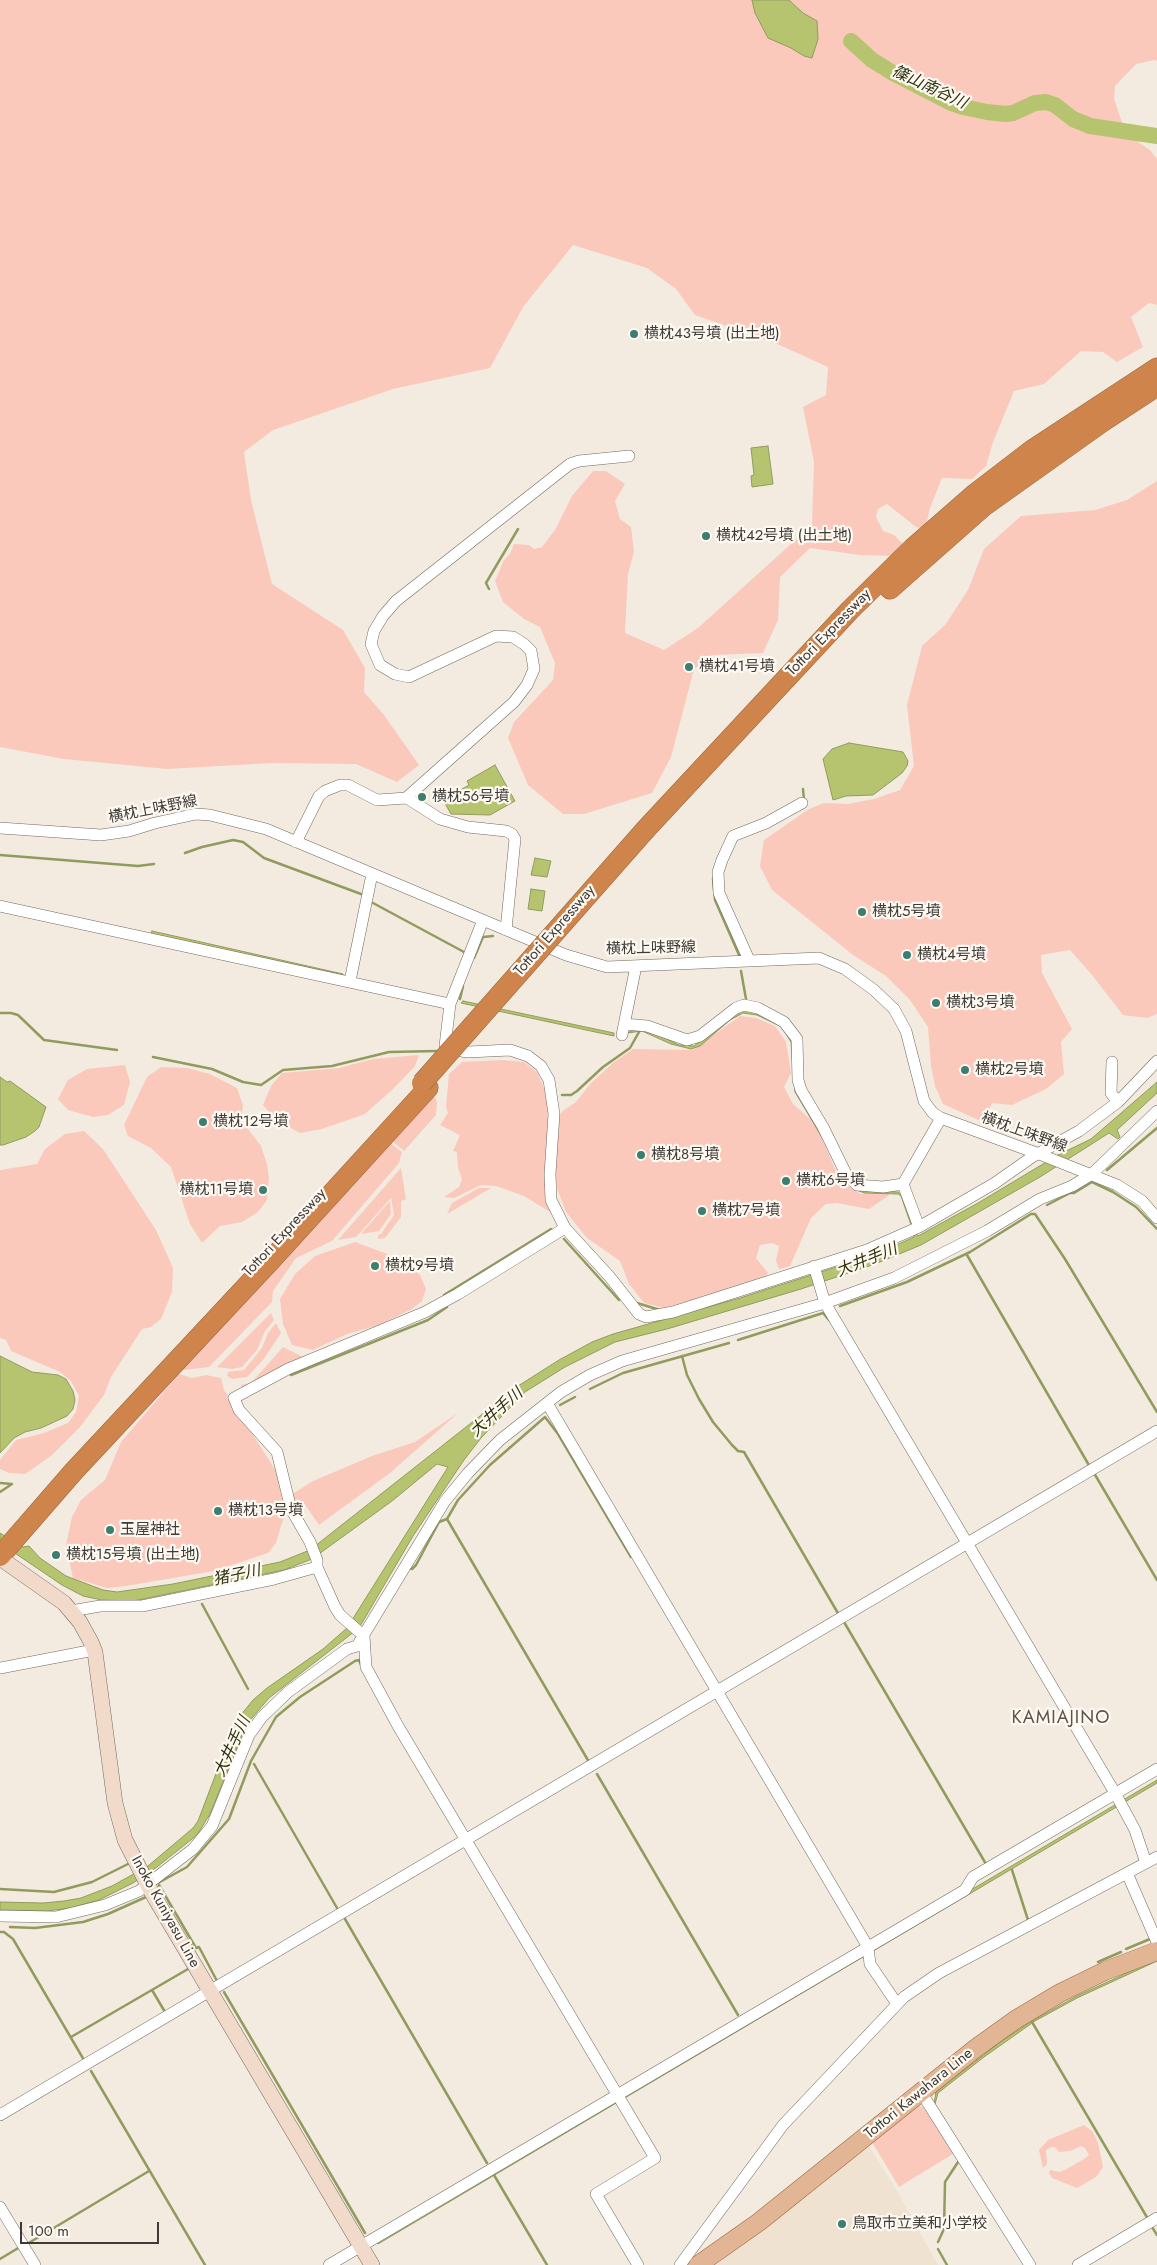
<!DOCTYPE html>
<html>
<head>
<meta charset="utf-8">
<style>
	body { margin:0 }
	#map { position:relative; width:1157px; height:2265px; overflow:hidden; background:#f3ebe0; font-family:Jost,sans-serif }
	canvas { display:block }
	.scale { position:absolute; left:20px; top:2222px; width:139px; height:22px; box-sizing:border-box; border:2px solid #3e3b36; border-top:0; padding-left:6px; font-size:15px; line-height:18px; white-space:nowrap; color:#3e3b36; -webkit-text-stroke:4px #fef9f2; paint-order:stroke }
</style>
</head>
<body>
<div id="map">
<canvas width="1157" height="2265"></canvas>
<div class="scale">100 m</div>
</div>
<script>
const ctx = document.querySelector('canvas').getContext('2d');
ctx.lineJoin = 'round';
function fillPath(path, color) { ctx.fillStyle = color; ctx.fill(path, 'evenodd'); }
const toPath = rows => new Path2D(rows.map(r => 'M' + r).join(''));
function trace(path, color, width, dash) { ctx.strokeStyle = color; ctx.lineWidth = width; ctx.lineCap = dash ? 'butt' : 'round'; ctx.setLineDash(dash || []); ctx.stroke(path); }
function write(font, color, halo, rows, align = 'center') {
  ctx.font = font + ' Jost,"Noto Sans JP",sans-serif'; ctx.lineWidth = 4.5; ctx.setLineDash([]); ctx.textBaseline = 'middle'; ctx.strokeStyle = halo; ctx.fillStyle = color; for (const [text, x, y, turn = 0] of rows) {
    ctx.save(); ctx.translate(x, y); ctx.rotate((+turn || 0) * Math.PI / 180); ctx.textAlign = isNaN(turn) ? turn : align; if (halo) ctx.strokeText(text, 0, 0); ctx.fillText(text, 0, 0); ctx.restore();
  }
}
const built = toPath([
	[868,2145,898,2193,938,2265,716,2265]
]);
const green = toPath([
	[0,0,1157,0,1157,61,1154,60,1136,64,1115,86,1114,99,1126,134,1150,150,1157,159,1157,305,1149,303,1131,317,1143,347,1117,362,1103,352,1081,351,1044,384,1014,391,993,442,986,466,972,479,942,478,930,508,925,530,916,527,887,504,878,509,876,517,883,531,894,535,904,545,898,556,860,555,810,548,780,577,778,620,763,653,713,655,694,669,671,757,652,793,584,814,563,814,528,785,508,738,514,722,553,680,555,663,540,627,524,619,503,602,495,581,504,560,510,554,514,544,529,545,534,549,542,547,555,530,572,496,593,471,606,471,625,484,615,501,620,519,631,527,634,552,628,574,625,633,664,650,698,628,812,525,814,462,803,407,826,395,828,367,775,343,695,315,676,289,647,268,573,245,523,307,490,368,393,389,273,430,244,452,251,500,272,584,343,630,365,668,364,692,384,715,419,765,397,782,356,764,272,763,167,769,64,759,0,747],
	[1157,481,1157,1014,1147,1018,1123,1015,1092,975,1070,950,1041,955,1042,973,1072,1029,1061,1042,1064,1074,1046,1089,1012,1105,992,1103,983,1122,943,1104,935,1086,931,1066,928,1027,910,1000,886,976,853,955,772,890,760,866,764,840,809,809,824,803,848,804,874,799,900,790,914,766,907,705,922,646,945,625,968,590,984,549,1021,516,1095,510,1127,500],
	[740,1016,756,1018,775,1026,786,1042,791,1073,784,1087,793,1104,810,1119,821,1136,838,1176,848,1186,861,1194,889,1194,888,1196,869,1209,837,1203,826,1204,811,1218,790,1266,779,1269,776,1261,779,1246,772,1243,760,1245,756,1258,768,1273,764,1279,664,1308,644,1303,629,1284,620,1261,587,1238,566,1212,557,1188,555,1164,558,1116,564,1110,576,1102,591,1083,613,1063,633,1049,693,1050],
	[419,1055,415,1066,392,1090,365,1114,322,1129,300,1133,276,1120,263,1105,271,1086,282,1073,339,1068,373,1059],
	[502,1060,524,1062,537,1072,548,1097,546,1182,555,1215,524,1196,496,1186,481,1185,454,1198,444,1197,459,1187,462,1179,458,1168,457,1152,453,1151,460,1135,440,1125,448,1113,446,1106,449,1074,462,1062],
	[125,1065,130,1082,124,1105,108,1115,93,1117,68,1110,58,1099,68,1080,87,1069],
	[161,1067,187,1068,210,1074,237,1088,243,1105,241,1120,261,1146,267,1164,269,1178,267,1200,258,1212,242,1222,220,1226,202,1243,190,1224,171,1167,151,1148,128,1136,124,1125,147,1077],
	[433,1094,437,1102,436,1115,404,1151,391,1140],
	[84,1131,103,1149,156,1230,173,1268,172,1292,161,1319,151,1327,142,1329,111,1377,104,1395,80,1427,51,1456,25,1474,9,1473,0,1469,0,1460,16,1440,44,1433,68,1423,76,1412,79,1396,71,1381,60,1372,11,1351,6,1340,0,1338,0,1170,37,1164,45,1149,65,1134],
	[389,1142,402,1152,399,1163,332,1241,296,1258,273,1291,272,1302,209,1367,184,1370,180,1366],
	[401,1168,406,1199,401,1201,401,1217,385,1238,378,1239,378,1235,381,1234,394,1215,391,1198,356,1237,338,1240],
	[479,1188,491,1188,447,1214,452,1203],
	[390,1201,391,1214,379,1231,361,1234],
	[355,1242,401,1259,420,1275,426,1289,422,1301,412,1309,379,1325,347,1334,313,1350,292,1345,283,1324,280,1299,295,1274,315,1256],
	[271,1313,274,1320,265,1331,257,1350,242,1367,232,1369,217,1367],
	[276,1323,281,1333,263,1360,247,1377,232,1379,227,1376,228,1372,244,1370,262,1348,268,1333],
	[283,1347,305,1358,243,1390,241,1385,251,1383],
	[179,1374,192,1378,206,1375,221,1378,224,1390,276,1471,285,1513,276,1543,268,1553,214,1571,126,1586,107,1588,73,1578,66,1545,72,1517,81,1500,105,1480,121,1442],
	[458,1413,390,1473,319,1525,306,1506,295,1508,291,1495,313,1481,372,1456,415,1442],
	[917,2105,923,2107,925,2111,929,2110,956,2152,899,2187,872,2142],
	[1084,2125,1093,2132,1098,2143,1103,2167,1096,2177,1077,2188,1052,2178,1049,2173,1050,2170,1059,2172,1065,2170,1084,2159,1089,2155,1085,2148,1081,2146,1070,2151,1059,2152,1055,2147,1052,2147,1046,2150,1047,2164,1043,2168,1039,2150,1048,2140]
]);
const water = toPath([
	[752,0,789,0,803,13,817,21,818,39,812,58,804,56,791,48,768,38,755,13,752,0],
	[768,446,773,484,752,487,751,476,754,475,751,448,768,446],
	[849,743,903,752,908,761,907,766,902,773,873,795,846,796,833,800,823,759,832,749,849,743],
	[495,765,515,801,490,815,451,814,443,800,469,785,467,781,495,765],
	[535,858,551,861,547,877,531,875,535,858],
	[531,889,545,891,542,911,528,909,531,889],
	[152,931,343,974,343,975,151,934,152,931],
	[463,1001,614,1033,614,1036,461,1003,463,1001],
	[748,1010,759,1013,784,1027,792,1038,794,1074,829,1146,865,1191,898,1192,906,1198,917,1225,911,1225,901,1196,898,1194,864,1193,852,1188,795,1092,791,1042,782,1027,757,1015,743,1013,730,1020,700,1046,691,1049,671,1044,642,1031,627,1033,636,1029,652,1032,679,1045,694,1046,730,1018,741,1011,748,1010],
	[0,1077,7,1082,10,1081,46,1107,39,1127,35,1131,26,1137,3,1145,0,1145,0,1077],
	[1157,1082,1157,1093,1117,1130,1120,1137,1118,1139,1109,1133,1040,1177,921,1245,875,1264,801,1289,667,1329,615,1342,565,1367,525,1392,481,1438,464,1460,413,1536,359,1628,269,1698,246,1725,210,1814,197,1835,157,1867,133,1883,99,1900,70,1908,47,1911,0,1910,0,1902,43,1903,64,1901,81,1898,112,1886,148,1866,193,1828,198,1821,236,1721,253,1700,267,1688,323,1649,347,1628,448,1467,437,1464,392,1501,312,1559,284,1570,133,1601,102,1600,83,1596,62,1585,0,1543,0,1533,23,1547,29,1546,40,1558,66,1576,103,1590,117,1592,173,1584,280,1562,310,1550,518,1386,559,1360,592,1342,613,1334,740,1298,877,1254,914,1237,913,1232,915,1231,918,1236,978,1203,1058,1155,1091,1139,1157,1082],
	[0,1356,32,1372,58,1375,66,1379,73,1391,75,1400,73,1409,67,1416,41,1428,25,1432,14,1438,0,1453,0,1356],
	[1157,1780,1157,1783,378,2244,377,2241,1157,1780],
	[1157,1959,1157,1961,1077,1998,1035,2021,984,2057,938,2093,935,2104,995,2200,934,2104,936,2092,999,2043,1032,2021,1077,1996,1157,1959]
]);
const stream = toPath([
	[489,589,486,583,518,529],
	[803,789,804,800],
	[185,853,202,847,233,840,243,842,264,858,361,894],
	[0,855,138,866,154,864],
	[713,879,715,900,739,955],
	[373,903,464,952],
	[474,958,483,937,493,936],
	[741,971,746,999],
	[460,999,463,986],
	[0,1013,11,1013,18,1015,44,1040,117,1050],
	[153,1057,212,1069,243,1082,261,1085,283,1070,332,1066,389,1052,438,1051],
	[562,1095,571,1095,577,1091,603,1067,630,1048,639,1032],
	[1107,1170,1157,1128],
	[1047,1205,1070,1193,1074,1193,1092,1182,1113,1192,1136,1207,1157,1229],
	[564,1239,619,1300],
	[967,1255,1090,1467],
	[444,1295,551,1229],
	[637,1303,660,1310],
	[840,1306,907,1282,970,1252,1031,1214,1035,1214,1065,1259,1157,1412],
	[738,1340,823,1313,829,1320],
	[682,1356,687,1375,699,1399,713,1422,732,1445,738,1451,744,1452,839,1615],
	[291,1375,428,1320,447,1307],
	[590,1389,623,1373,729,1343],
	[560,1405,575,1397],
	[1094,1473,1157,1580],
	[0,1483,12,1484,0,1492],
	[447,1519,589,1762],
	[409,1568,412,1569,416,1565,439,1522,447,1519,458,1500,490,1465,545,1417,558,1434,631,1557],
	[202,1604,248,1689],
	[844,1622,986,1864],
	[254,1764,337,1908],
	[597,1774,738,2015],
	[1012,1870,1028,1920],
	[158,1883,187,1867,229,1819,251,1761,276,1717,300,1697,355,1661,359,1660,361,1665],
	[159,1885,196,1948,199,1947,217,1981],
	[0,1889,54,1892,92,1882,128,1864],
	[345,1919,487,2163],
	[10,1927,35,1928,83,1922,108,1914,146,1897],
	[0,1932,4,1932,13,1939,84,2060],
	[1126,1949,1150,1939],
	[1098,1962,1121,1952],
	[152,1990,165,2012],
	[224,1992,365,2233],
	[1032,2022,1148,2219],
	[71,2037,188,1969],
	[91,2071,205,2265],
	[494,2175,547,2265],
	[1152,2227,1157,2235],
	[938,2242,944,2229,945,2182,960,2159],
	[27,2244,149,2171],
	[938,2249,947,2265],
	[0,2259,20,2247]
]);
const river = toPath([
	[851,41,872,60,893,73,951,103,963,107,987,112,1006,114,1013,113,1035,103,1046,102,1055,105,1073,119,1090,126,1157,136]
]);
const minor = toPath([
	[406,798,514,702,527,685,534,669,531,651,524,644,513,637,496,636,409,677,395,674,380,665,371,644,374,631,383,616,396,601,570,464,579,461,629,456],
	[0,828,101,835,129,831,155,823,196,814,210,815,266,829,566,955,607,967,819,958,845,969,874,990,894,1009,906,1031,924,1101,933,1113,941,1118,1039,1154,1117,1185,1142,1201,1157,1218],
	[296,842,319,796,325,791,340,785,348,785,377,800,407,798,440,819,468,827,506,831,512,834,515,839,506,930],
	[0,906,450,1004],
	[483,920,450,1004,445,1046,448,1049,468,1052,510,1050,528,1056,541,1066,549,1080,554,1114,550,1174,551,1200,565,1228,458,1294,425,1312,288,1369,234,1398,239,1410,277,1452,291,1509,310,1542,317,1560,317,1567,335,1607,340,1615,364,1636,366,1667,398,1726,655,2158,596,2194,638,2265],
	[749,960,719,893,718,872,722,860,733,836,766,823,802,803],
	[350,981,372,874],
	[624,1024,647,1026,687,1040,700,1036,736,1008,744,1005,758,1008,784,1022,797,1039,798,1080,801,1090,823,1127,846,1174,857,1185,883,1187,903,1184,919,1227],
	[622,1035,636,966],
	[1112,1062,1111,1093,1118,1102],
	[903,1184,941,1118],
	[565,1228,609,1276,639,1314,646,1317,673,1312,867,1250,919,1227,995,1183,1032,1157,1079,1131,1118,1102,1157,1061],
	[814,1266,825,1303,1115,1793,1135,1830,1146,1863],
	[547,1403,868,1947,870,1964,897,2004],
	[71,1611,100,1606,142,1606,274,1579,317,1567],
	[0,1668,94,1650],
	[1127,1873,1157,1942],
	[0,1916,56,1917,105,1905,139,1891,193,1849,212,1826,249,1735,262,1717,288,1692,347,1649,357,1646,445,1501,468,1473,500,1440,561,1392,590,1375,622,1361,825,1303,894,1278,987,1231,1040,1199,1072,1186,1092,1174,1157,1111],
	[921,2092,1030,2265],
	[0,2115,1157,1431],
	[0,2207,35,2265],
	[329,2265,965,1890,973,1877,1157,1769],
	[680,2265,783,2125,904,1997,939,1973,1157,1857],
	[1078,2265,1157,2218]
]);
const secondary = toPath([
	[0,1558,64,1603,80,1622,91,1642,95,1652,115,1803,125,1840,152,1893,372,2265]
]);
const primary = toPath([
	[698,2265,759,2222,976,2048,1015,2020,1060,1993,1105,1971,1157,1951]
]);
const motorway = toPath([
	[890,589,984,506,1102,422,1157,386],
	[646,829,850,610,913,548,976,493,1032,450,1157,368],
	[0,1556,74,1471,272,1259,428,1088]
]);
const motorwayBridge = toPath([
	[422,1083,646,829]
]);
const markers = [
	[634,334,5,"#3c7e6f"],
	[706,536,5,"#3c7e6f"],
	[689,667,5,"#3c7e6f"],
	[422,797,5,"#3c7e6f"],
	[862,912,5,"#3c7e6f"],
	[907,955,5,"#3c7e6f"],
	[936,1003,5,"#3c7e6f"],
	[965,1070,5,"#3c7e6f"],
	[203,1122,5,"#3c7e6f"],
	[641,1155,5,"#3c7e6f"],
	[786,1181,5,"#3c7e6f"],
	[263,1190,5,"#3c7e6f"],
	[702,1211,5,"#3c7e6f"],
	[375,1266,5,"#3c7e6f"],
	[218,1511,5,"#3c7e6f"],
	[110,1530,5,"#3c7e6f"],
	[56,1555,5,"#3c7e6f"],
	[842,2224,5,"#3c7e6f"]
];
const poiNames = [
	["横枕43号墳 (出土地)",644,334],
	["横枕42号墳 (出土地)",716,536],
	["横枕41号墳",699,667],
	["横枕56号墳",432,797],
	["横枕5号墳",872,912],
	["横枕4号墳",917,955],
	["横枕3号墳",946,1003],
	["横枕2号墳",975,1070],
	["横枕12号墳",213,1122],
	["横枕8号墳",651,1155],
	["横枕6号墳",796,1181],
	["横枕11号墳",253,1190,"right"],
	["横枕7号墳",712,1211],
	["横枕9号墳",385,1266],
	["横枕13号墳",228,1511],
	["玉屋神社",120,1530],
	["横枕15号墳 (出土地)",66,1555],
	["鳥取市立美和小学校",852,2224]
];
const streetNames = [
	["Tottori Expressway",829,633,-46],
	["横枕上味野線",153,810,-11],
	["Tottori Expressway",555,931,-49],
	["横枕上味野線",651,949,-1],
	["横枕上味野線",1024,1133,20],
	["Tottori Expressway",285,1233,-47],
	["Inoko Kuniyasu Line",165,1912,61],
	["Tottori Kawahara Line",919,2094,-39]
];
const waterNames = [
	["篠山南谷川",929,88,25],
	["大井手川",867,1261,-22],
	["大井手川",497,1413,-42],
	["猪子川",237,1576,-12],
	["大井手川",233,1747,-65]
];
const quarterNames = [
	["KAMIAJINO",1061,1719]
];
fillPath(built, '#efe2d0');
fillPath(green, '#fac9bb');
fillPath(water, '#b6c46f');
trace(water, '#929b5e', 1);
trace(stream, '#929b5e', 2.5);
trace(river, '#b6c46f', 16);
trace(minor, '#70695f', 12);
trace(secondary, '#70695f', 16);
trace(primary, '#9c6a44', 19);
trace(motorway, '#9c6a44', 21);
trace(minor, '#fff', 11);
trace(secondary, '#f1dac9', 15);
trace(primary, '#e2b594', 18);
trace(motorway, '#cf844c', 20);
trace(motorwayBridge, '#9c6a44', 21, []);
trace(motorwayBridge, '#cf844c', 20);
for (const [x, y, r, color] of markers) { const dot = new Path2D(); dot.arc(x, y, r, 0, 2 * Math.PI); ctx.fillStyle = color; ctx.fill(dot); trace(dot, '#fef9f2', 2); }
write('15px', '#3e3b36', '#fef9f2', poiNames, 'left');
write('15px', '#3e3b36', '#fef9f2', streetNames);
write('italic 16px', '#2e330e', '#fef9f2', waterNames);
ctx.letterSpacing = '1px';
write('18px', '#5b544a', '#fef9f2', quarterNames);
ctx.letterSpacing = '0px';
</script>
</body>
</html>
